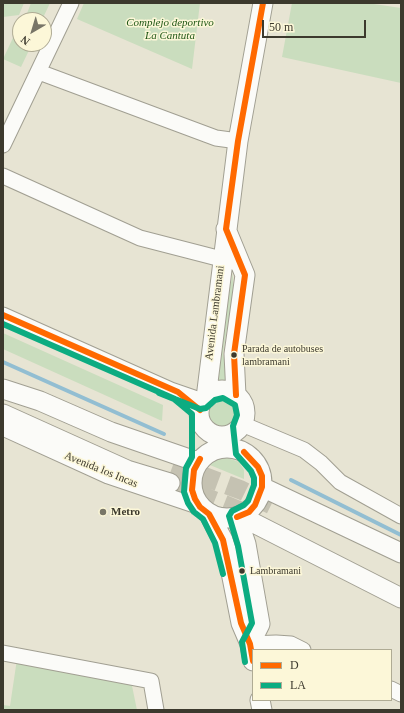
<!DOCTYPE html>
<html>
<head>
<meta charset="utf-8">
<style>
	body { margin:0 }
	#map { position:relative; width:404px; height:713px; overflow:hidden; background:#e7e4d3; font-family:Georgia,serif }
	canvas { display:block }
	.frame { position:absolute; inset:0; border:4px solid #3c392d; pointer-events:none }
	.legend { position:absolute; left:252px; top:649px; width:140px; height:52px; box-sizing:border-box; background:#fcf7d8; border:1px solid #afab94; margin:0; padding:5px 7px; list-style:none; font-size:12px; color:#3c392d }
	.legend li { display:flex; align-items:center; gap:8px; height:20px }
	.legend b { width:20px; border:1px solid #afab94 }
	.north { position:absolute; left:12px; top:12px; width:40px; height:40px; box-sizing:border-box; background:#fcf7d8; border:1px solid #afab94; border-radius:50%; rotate:218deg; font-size:11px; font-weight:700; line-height:16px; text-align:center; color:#3c392d }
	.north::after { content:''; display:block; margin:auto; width:14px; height:18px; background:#787567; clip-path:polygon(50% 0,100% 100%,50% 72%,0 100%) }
	.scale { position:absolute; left:262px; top:20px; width:104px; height:18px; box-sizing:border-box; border:2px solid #3c392d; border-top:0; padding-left:5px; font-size:12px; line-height:14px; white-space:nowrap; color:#3c392d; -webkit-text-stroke:3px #fcf7d8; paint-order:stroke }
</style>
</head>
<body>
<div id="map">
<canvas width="404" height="713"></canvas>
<div class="frame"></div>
<ul class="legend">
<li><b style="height:5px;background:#ff6900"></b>D</li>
<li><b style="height:5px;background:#0cac81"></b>LA</li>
</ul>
<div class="north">N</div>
<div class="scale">50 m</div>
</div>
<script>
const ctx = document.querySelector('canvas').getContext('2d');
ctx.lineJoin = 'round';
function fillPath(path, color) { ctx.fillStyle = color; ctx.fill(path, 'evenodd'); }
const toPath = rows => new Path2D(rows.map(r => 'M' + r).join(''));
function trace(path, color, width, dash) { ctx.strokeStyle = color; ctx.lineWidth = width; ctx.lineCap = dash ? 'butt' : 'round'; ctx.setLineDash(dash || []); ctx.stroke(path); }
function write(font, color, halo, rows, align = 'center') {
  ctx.font = font + ' Georgia,serif'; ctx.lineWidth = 3; ctx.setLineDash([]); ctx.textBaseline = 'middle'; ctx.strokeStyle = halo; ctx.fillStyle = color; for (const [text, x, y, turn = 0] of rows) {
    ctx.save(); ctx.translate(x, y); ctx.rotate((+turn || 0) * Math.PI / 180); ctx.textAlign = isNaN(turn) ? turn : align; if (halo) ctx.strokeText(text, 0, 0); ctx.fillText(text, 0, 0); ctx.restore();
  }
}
const green = toPath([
	[3,3,24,3,19,15,3,17],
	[31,3,50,3,42,20,33,20,26,16],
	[84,3,200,3,192,69,77,19],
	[292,3,367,3,401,8,401,83,282,57],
	[20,23,20,44,32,44,21,67,3,59],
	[233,273,233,292,223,353,229,389,209,386],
	[3,333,163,405,162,421,3,349],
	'207 414a14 14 0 1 1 28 0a14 14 0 1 1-28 0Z',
	[223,456,239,462,244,470,244,479,205,463],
	[17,659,131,681,137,710,3,710,3,705,10,706]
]);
const stream = toPath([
	[3,362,164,434],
	[291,480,401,535]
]);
const majorTunnel = toPath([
	[173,465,241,490,280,509],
	[170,483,258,518]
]);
const minor = toPath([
	[39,72,216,138,238,141],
	[3,145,71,3],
	[3,176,140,238,233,262],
	[3,315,171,390,203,401],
	[242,424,304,450,321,463,340,482,401,516],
	[3,428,108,476,200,507],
	[250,644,276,643,291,644,303,650],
	[3,653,151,681,156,710],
	[391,689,401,694]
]);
const major = toPath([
	[226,229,245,275,234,354,236,395],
	[3,389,40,401,111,432,198,462],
	'199 413a23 23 0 1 1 46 0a23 23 0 1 1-46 0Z',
	[206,398,238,141,263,3],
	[3,414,127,470,170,483],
	'192 483a35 35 0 1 1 70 0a35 35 0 1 1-70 0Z',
	[262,487,401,553],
	[209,514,223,540,227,552,241,623,250,644,253,661],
	[240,516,401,598],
	[237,517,246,544,260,624,250,644],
	[260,700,262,710]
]);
const bus1 = toPath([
	[3,315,178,392,200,410],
	[236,395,234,354,245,275,226,229,238,141,263,3],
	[200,459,194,470,192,490,195,499,200,507,209,514,223,540,241,623,250,644,253,661],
	[237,517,249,512,255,505,262,487,262,476,258,467,244,452]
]);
const bus2 = toPath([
	[3,324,175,399,200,409,206,408,215,400,223,398,235,405,237,415,233,426,236,454,251,471,254,478,254,485,248,501,244,505,232,511,229,516,238,546,252,623,242,642,245,662],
	[159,393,174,399,192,414,192,457,186,468,184,492,188,503,194,512,203,519,215,543,223,574]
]);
const markers = [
	[234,355,3.5,"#3c392d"],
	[103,512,4,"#787567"],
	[242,571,3.5,"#3c392d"]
];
const busNames = [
	["Parada de autobuses",242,349],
	["lambramani",242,362],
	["Lambramani",250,571]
];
const parkNames = [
	["Complejo deportivo",170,23],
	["La Cantuta",170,36]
];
const streetNames = [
	["Avenida Lambramani",215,313,-83],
	["Avenida los Incas",101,470,22]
];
const poiNames = [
	["Metro",111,512]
];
fillPath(green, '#caddbe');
trace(stream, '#92bed2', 4);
trace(majorTunnel, '#c5c2b2', 19, [19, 10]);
trace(minor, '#a19f92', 17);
trace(major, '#a19f92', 21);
trace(minor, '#fbfbf8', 15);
trace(major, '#fbfbf8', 19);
trace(bus1, '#ff6900', 6);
trace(bus2, '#0cac81', 6);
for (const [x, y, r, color] of markers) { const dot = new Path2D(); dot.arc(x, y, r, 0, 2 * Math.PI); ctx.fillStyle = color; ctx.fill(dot); trace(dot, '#fcf7d8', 1.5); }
write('10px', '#3c392d', '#fcf7d8', busNames, 'left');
write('italic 11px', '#1f5715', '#fcf7d8', parkNames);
write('11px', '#3c392d', '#fcf7d8', streetNames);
write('bold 11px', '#3c392d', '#fcf7d8', poiNames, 'left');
</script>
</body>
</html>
